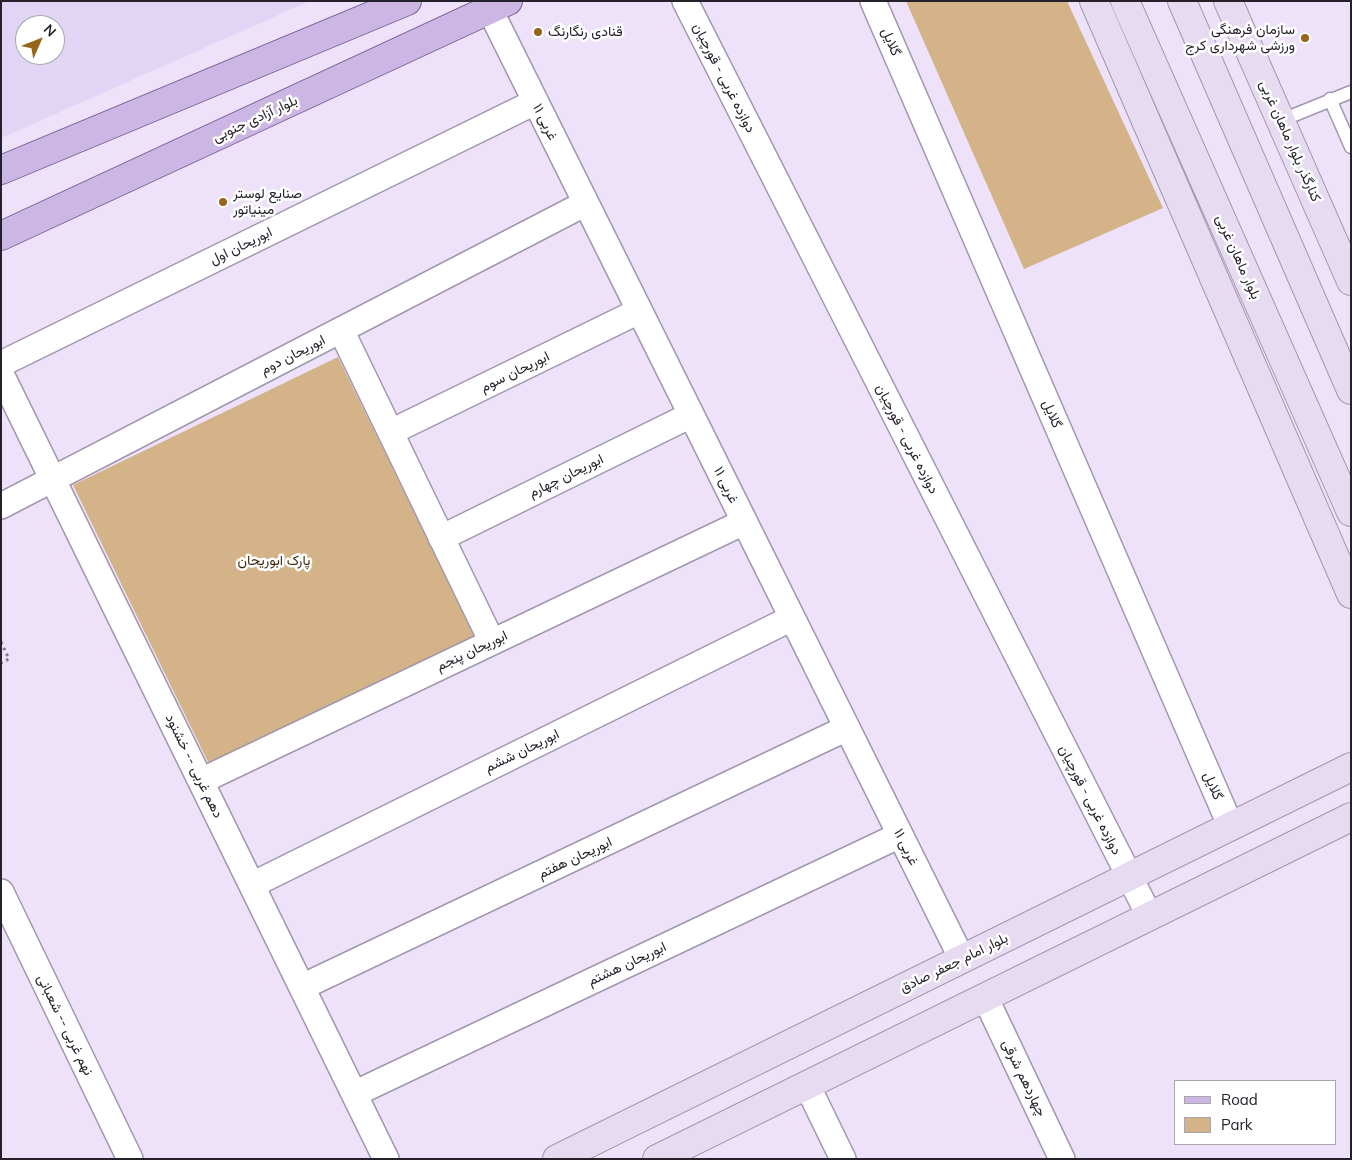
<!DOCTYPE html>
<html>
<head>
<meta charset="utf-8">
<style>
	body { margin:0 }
	#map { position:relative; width:1352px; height:1160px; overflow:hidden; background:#ede2fa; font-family:Mulish,sans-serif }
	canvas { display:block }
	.frame { position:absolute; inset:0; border:2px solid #25212a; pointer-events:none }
	.legend { position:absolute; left:1174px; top:1080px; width:162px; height:65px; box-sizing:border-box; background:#fff; border:1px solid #a8a6aa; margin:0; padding:6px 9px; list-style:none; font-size:15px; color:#25212a }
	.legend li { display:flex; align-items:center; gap:10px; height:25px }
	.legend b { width:25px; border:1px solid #a8a6aa }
	.north { position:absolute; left:15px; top:15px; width:50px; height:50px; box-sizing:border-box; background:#fff; border:1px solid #a8a6aa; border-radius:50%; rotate:46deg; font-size:14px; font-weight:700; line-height:20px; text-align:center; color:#25212a }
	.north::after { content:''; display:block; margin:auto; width:18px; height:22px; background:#966517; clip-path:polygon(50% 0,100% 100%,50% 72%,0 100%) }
</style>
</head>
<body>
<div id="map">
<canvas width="1352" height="1160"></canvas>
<div class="frame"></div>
<ul class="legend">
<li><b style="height:6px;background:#ccb6e3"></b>Road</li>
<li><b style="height:14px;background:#d4b388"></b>Park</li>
</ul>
<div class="north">N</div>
</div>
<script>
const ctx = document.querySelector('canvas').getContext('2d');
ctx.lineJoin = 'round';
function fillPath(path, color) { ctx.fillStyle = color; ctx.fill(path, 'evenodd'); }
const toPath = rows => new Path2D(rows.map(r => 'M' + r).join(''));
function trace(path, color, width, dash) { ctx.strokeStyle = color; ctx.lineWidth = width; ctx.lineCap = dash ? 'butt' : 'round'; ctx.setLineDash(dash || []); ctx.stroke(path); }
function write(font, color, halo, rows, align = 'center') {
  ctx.font = font + ' Mulish,Vazirmatn,sans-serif'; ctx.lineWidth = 5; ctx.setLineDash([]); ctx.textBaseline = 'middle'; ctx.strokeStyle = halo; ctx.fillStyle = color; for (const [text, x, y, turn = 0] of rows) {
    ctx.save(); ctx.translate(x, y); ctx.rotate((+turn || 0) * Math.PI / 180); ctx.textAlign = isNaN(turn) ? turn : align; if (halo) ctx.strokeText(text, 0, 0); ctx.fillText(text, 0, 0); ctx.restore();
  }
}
const built = toPath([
	[1,1,310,1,1,138],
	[25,25,55,25,55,55,25,55]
]);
const green = toPath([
	[906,1,1067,1,1163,208,1024,269],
	[338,357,475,636,209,764,73,485]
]);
const path = toPath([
	[1,642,9,659,1,663]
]);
const lane = toPath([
	[1330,99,1351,147],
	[1282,120,1351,92]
]);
const street = toPath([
	[685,1,1149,915],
	[873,1,1231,827],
	[490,10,962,959],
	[341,330,492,642],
	[1,364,535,102],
	[1,374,386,1159],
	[391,432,639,311],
	[1,506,586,203],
	[441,538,691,415],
	[201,781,744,522],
	[252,885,792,618],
	[1,892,130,1159],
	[302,987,847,728],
	[985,997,1062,1159],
	[807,1085,843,1159],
	[354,1094,900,835]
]);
const secondary = toPath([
	[1094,1,1351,594],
	[1125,1,1351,512],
	[1182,1,1351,390],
	[1228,1,1351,281],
	[557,1159,1351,767],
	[657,1159,1351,817]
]);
const primary = toPath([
	[1,170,407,1],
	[1,236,508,1]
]);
const markers = [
	[538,32,5,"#966517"],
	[1305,38,5,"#966517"],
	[223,202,5,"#966517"]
];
const poiNames = [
	["سازمان فرهنگی",1295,30,"right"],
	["ورزشی شهرداری کرج",1295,46,"right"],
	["قنادی رنگارنگ",548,32],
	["صنایع لوستر",233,194],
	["مینیاتور",233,210]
];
const streetNames = [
	["گلایل",891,42,67],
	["دوازده غربی - قورچیان",724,78,63],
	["بلوار آزادی جنوبی",255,119,-25],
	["۱۱ غربی",545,122,64],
	["کنارگذر بلوار ماهان غربی",1290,141,66],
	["ابوریحان اول",241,246,-26],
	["بلوار ماهان غربی",1238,257,66],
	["ابوریحان دوم",293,355,-27],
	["ابوریحان سوم",515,372,-26],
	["گلایل",1052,414,67],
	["دوازده غربی - قورچیان",907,439,63],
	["ابوریحان چهارم",566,476,-26],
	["۱۱ غربی",726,485,64],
	["ابوریحان پنجم",472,651,-25],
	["ابوریحان ششم",522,751,-26],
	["دهم غربی -- خشنود",194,766,64],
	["گلایل",1213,786,67],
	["دوازده غربی - قورچیان",1090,800,63],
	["۱۱ غربی",906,847,64],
	["ابوریحان هفتم",575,858,-25],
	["بلوار امام جعفر صادق",954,963,-26],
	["ابوریحان هشتم",627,964,-25],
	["نهم غربی -- شعبانی",65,1025,64],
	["چهاردهم شرقی",1024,1078,64]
];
const parkNames = [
	["پارک ابوریحان",274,561]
];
fillPath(built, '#e2d4f4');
fillPath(green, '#d4b388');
trace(lane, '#a197ad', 15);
trace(street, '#a197ad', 28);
trace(secondary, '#a197ad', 30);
trace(primary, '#7b6397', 30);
trace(path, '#827b8b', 3, [2.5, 4]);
trace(lane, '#fff', 12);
trace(street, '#fff', 25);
trace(secondary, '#e6dbf1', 28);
trace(primary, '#ccb6e3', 28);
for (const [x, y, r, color] of markers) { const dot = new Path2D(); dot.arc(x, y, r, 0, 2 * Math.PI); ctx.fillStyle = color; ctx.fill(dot); trace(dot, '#fff', 2); }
write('14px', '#25212a', '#fff', poiNames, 'left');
write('14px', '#25212a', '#fff', streetNames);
write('14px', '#402c11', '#fff', parkNames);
</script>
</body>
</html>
